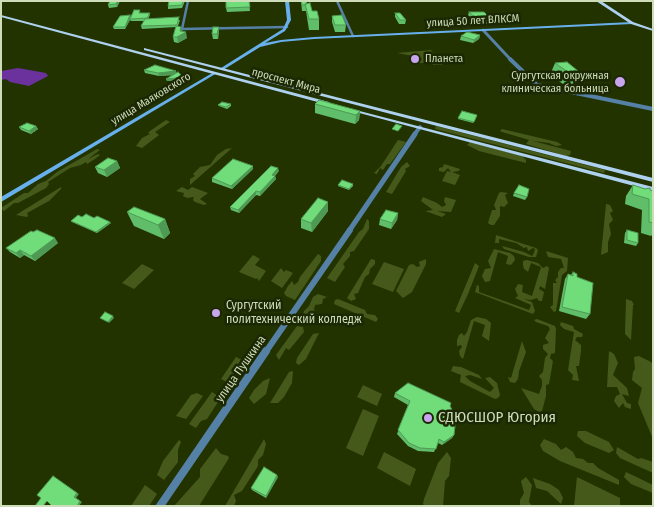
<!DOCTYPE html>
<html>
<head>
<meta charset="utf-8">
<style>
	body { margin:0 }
	#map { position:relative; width:654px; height:507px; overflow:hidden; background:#233300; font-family:"Fira Sans Condensed",sans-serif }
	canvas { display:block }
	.frame { position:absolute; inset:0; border:2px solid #cddcb9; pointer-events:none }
</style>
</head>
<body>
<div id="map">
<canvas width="654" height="507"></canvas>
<div class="frame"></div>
</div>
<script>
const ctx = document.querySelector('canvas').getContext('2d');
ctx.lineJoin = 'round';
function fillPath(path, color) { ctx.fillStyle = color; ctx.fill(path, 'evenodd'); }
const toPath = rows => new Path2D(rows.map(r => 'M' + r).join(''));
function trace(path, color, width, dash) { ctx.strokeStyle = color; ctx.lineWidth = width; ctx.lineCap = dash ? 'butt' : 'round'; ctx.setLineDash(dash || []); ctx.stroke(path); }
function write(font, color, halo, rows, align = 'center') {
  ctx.font = font + ' "Fira Sans Condensed",sans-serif'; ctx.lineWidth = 5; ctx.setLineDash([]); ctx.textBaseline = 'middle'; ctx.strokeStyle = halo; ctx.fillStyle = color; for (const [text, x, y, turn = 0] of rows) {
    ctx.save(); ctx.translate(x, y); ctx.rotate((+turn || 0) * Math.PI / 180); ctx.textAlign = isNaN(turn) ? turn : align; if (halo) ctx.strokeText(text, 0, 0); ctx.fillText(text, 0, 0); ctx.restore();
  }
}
const green = toPath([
	[431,50,443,65,432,65,428,63,419,63,422,59,419,57,397,53],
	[166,120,170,122,155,132,159,135,142,148,136,146,142,138,150,134,148,133,150,131],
	[436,126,605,170,604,173,435,129],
	[502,129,557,142,562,145,556,146,549,143,533,141,571,151,570,155,566,156,526,144,529,140,526,139,502,132,500,131],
	[398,140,406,142,390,164,387,164,383,170,380,168,377,174,374,173,381,166],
	[470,142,522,156,526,160,526,163,479,151,467,145],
	[232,148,190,185,190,179,195,176,193,174,200,167,210,165,217,155,226,149],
	[97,149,100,150,88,159,98,154,100,155,95,159,87,164,86,162,81,165,70,168,48,182,49,184,46,188,18,203,14,203,4,211,1,208,24,193,28,193,38,184,46,181,57,172],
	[407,162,410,166,405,169,406,171,392,194,386,192,401,167],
	[444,164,460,169,459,171,452,172,460,175,455,185,442,181,447,171,451,172,448,168,444,172,439,171,439,168,443,167],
	[61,187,61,189,49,201,27,213,28,215,27,217,16,215],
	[182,187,188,190,192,187,208,193,200,199,207,204,204,205,195,202,193,200,194,197,187,198,183,196,184,193,176,191],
	[501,192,508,193,505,195,508,203,504,207,500,206,500,216,494,225,491,225,488,223,492,210,496,210,494,205,499,193],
	[423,197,437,203,442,207,446,205,444,201,445,197,456,200,451,212,437,211,446,214,442,217,425,211,433,210,421,201],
	[606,204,610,205,613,211,610,213,613,220,609,224,611,234,608,242,608,252,601,255],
	[367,219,369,221,369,229,354,251,350,252,350,256,343,264,345,267,335,282,327,278,359,232,363,229],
	[496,235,536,248,538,250,536,257,529,257,504,249,502,246,524,252,532,256,534,253,535,249,533,248,528,251,527,247,524,248,516,243,499,239,499,243,495,243],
	[494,249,510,253,514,256,515,260,511,265,506,264,508,256,498,252,490,281,485,282,482,276,485,269,491,268,488,261],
	[546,251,568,258,567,271,562,275,556,311,554,312,550,307,553,305,553,283,557,283,555,280,558,277,558,272,561,268,564,268,561,259,548,257],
	[318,254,321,256,321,261,295,300,286,296,284,293,288,286,292,281,294,285,298,282,300,277],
	[253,255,260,259,255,265,266,271,259,281,257,278,256,279,239,272],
	[371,259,375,260,375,264,370,269,369,274,365,277,358,293,354,294,356,299,351,301,347,298],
	[426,259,426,264,412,292,403,298,396,291,409,265,413,264,417,267,420,266,419,262],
	[527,260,538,263,543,268,547,266,549,268,545,289,540,286,539,289,544,292,542,301,539,301,537,298,531,300,524,299,532,302,535,311,533,314,475,292,477,285,479,286,479,292,529,310,531,305,515,298,518,296,515,289,518,284,523,285,522,292,532,296,541,267,531,263,528,272,527,271,524,269,523,265,523,261],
	[384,262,404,269,393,292,372,284],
	[475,263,479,266,468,294,459,313,455,311],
	[142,264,154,270,134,289,122,283],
	[281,268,284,272,286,270,293,273,282,288,271,281],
	[318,294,327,297,323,299,322,304,315,305,314,309,315,312,311,319,303,315,304,311,309,306,313,297],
	[338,299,365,310,367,314,375,315,378,319,376,322,334,304,335,300],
	[626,299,632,301,634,305,633,305,631,340,625,334],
	[477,317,486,319,491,323,489,341,482,336,485,325,474,321,463,359,460,356,459,351,462,347,461,345,457,346,457,340,459,335,462,333,464,336,467,332,471,320],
	[537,319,555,326,556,329,555,353,551,354,550,358,553,361,549,384,546,385,546,396,542,411,539,412,534,409,521,388,539,394,542,386,542,380,539,376,543,372,545,358,548,354,543,349,543,345,549,343,545,338,550,329,548,326,536,322,534,320],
	[561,322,573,326,574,329,583,334,582,337,577,337,575,340,581,345,581,351,579,366,576,366,579,381,572,380,573,375,568,370,574,332,564,329,560,325],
	[297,326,303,327,304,332,289,350,286,348,279,360,276,355],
	[319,333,306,359,299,365,296,363,297,358,313,334],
	[522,341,526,352,519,371,518,379,515,383,510,382,508,377,511,378],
	[609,351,614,354,618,363,613,375,627,388,629,396,622,394,627,403,631,404,631,409,625,407,623,403,619,408,614,401,616,396,620,394,617,387,607,387],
	[639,356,651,362,653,365,653,439,638,403,642,388,632,380,633,372,635,369,634,357],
	[236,357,250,364,235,386,221,379],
	[453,366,461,367,479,375,482,379,470,375,465,376,470,381,490,392,494,388,485,378,490,377,497,383,500,395,498,398,495,399,460,382,461,375,451,371],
	[293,371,292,383,284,397,278,403,270,403,289,372],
	[270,378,266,394,254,404,249,398,254,390,263,381],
	[363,385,382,394,377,406,357,397],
	[212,392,218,396,218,402,207,419,201,421,196,428,189,424],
	[197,393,203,396,186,419,176,416,191,395],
	[363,409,379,416,363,456,346,448],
	[578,431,586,431,609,442,614,450,609,453,585,443,577,436],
	[264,439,266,444,263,455,258,460,258,466,242,491,234,495,236,501,234,506,225,506],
	[544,439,556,444,561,450,566,447,573,452,576,458,583,459,588,463,593,463,598,468,619,480,619,485,560,461,543,451,540,445],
	[179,440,181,442,178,450,178,462,164,480,157,475,163,461],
	[617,447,638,459,641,458,653,462,653,473,620,458,616,453],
	[216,448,221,454,228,456,229,458,199,506,174,506,200,477,200,469],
	[384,452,416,469,410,486,377,468],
	[447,452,451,458,449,476,445,481,443,506,425,506,423,504,424,499,438,463],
	[626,472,653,485,653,493,631,484,624,477],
	[526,477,532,485,529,502,532,506,520,506,520,500,524,493,521,481],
	[577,477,620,498,620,506,574,506],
	[533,478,550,484,559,490,563,498,561,504,547,491,536,488],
	[145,485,157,494,149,506,131,506]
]);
const water = toPath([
	[18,68,46,73,48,76,29,86,10,82,6,79,1,80,1,71]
]);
const minor = toPath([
	[188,1,182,29,287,27],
	[337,1,353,36]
]);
const tertiaryFar4 = toPath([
	[483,30,511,60]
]);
const tertiaryFar3 = toPath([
	[510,59,537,85,653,109],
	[414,135,420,127]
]);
const tertiaryFar2 = toPath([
	[349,231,415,134]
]);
const tertiaryFar1 = toPath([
	[265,353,350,230]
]);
const tertiary = toPath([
	[160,506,266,351]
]);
const secondary = toPath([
	[285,1,289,1,291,20,285,31,265,43,281,40,314,37,632,22,634,23,632,24,314,39,281,42,260,47,223,70,221,70,221,68,283,29,287,20,285,1],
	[214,72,217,73,1,202,1,197,214,72]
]);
const primary = toPath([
	[596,1,601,1,633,22,653,29,653,31,631,24,596,1],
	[1,15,329,102,330,103,325,104,1,17,1,15],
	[144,48,653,178,653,182,144,50,144,48],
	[348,108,653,187,653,191,348,110,348,108]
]);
const wall = toPath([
	[110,1,120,1,117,7,109,8,108,5],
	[169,1,185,1,182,8,168,9,168,6],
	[249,1,250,11,227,12,226,8],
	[301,1,306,1,307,4,312,11,319,19,319,30,309,30,306,11,302,11],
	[141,12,140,13,150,15,148,19,180,20,178,26,187,38,178,43,174,42,173,37,176,27,142,29,141,26,144,21,131,21,130,20,125,29,114,29,113,27,130,15,131,17],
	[469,12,493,21,493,24,479,24,468,15],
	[395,13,406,20,405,24,399,24,395,17],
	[332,16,346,25,345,32,335,32,332,22],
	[219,31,218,39,213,39,212,34],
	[480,35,479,39,473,43,460,40,461,36],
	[555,63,578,71,573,84,563,84,550,75],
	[144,70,176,73,181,75,182,78,178,80,167,81,166,79,172,75,159,76,145,73],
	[231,104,231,106,227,109,219,106,218,105],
	[315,104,360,111,359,120,355,124,315,113],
	[477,116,473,123,458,119,458,118],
	[36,126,38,129,31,134,21,130,19,127],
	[117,161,120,168,107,177,98,173,95,167],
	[253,169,232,189,212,182,212,178],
	[279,171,275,176,276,179,260,196,256,195,239,213,231,210,230,207],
	[353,184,353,186,349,190,338,186,338,185],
	[633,185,653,191,653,234,651,236,641,233,642,210,625,204,626,196],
	[514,193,527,197,525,200,513,196],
	[328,211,312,232,301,228,301,219],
	[127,212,165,219,170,233,164,239,134,226],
	[398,213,397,220,391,229,379,225,380,219],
	[82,217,94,218,111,223,97,233,72,222,71,221],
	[627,230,638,243,636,246,624,243,625,233],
	[33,232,58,243,35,261,24,255,20,258,10,252,6,248],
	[573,272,577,277,590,314,586,319,559,311,565,279,568,274,571,275],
	[395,393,450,406,454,435,452,438,442,445,438,443,434,452,418,451,408,446,397,434,408,405,394,397],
	[278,477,266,498,252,490,251,488]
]);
const shadedWall = toPath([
	[118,1,120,1,117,7,116,4],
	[130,15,131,18,125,29,125,27],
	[181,27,183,32,186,32,187,38,178,43,177,37],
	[219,27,219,31,218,39,217,34],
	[480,35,479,39,473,43,474,40],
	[176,71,177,75,159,76,158,73],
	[181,75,182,78,178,80,167,81,166,79],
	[360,111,359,120,355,124,356,115],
	[36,126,38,129,31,134,29,131],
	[117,161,120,168,107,177,104,170],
	[253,166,253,169,232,189,231,186],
	[278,168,279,171,272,178,272,175],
	[275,176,276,179,260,196,260,192],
	[256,191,256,195,239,213,238,210],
	[328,202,328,211,312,232,311,223],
	[398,213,397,220,391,229,392,223],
	[165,219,170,233,164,239,158,225],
	[110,222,111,223,97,233,96,232],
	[55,238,58,243,35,261,31,256],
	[20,250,24,255,20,258,16,253],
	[113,316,114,318,109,323,108,322],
	[454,435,452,438,442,445,444,442],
	[277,475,278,477,266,498,266,496],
	[53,476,79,494,76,498,82,502,79,506,77,506,74,497]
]);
const building = toPath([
	[110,1,118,1,116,4,108,5,110,1],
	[169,1,183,1,182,5,168,6,169,1],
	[226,1,249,1,250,7,226,8,226,1],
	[301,1,306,1,307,4,305,4,306,5,302,5,301,1],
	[310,3,312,11,317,11,319,19,309,19,305,4,310,3],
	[134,10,140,10,139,13,150,13,147,18,130,19,134,10],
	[469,12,484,12,493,21,480,22,469,12],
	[395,13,400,13,406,20,400,20,395,13],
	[130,15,125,27,113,27,120,16,130,15],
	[342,15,346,25,335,25,332,16,342,15],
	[179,17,177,25,141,26,145,19,179,17],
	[176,26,181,27,180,31,186,32,177,37,173,37,176,26],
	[213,27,219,27,217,34,212,34,213,27],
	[467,32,480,35,474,40,461,36,467,32],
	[567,62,578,71,568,72,555,63,567,62],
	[155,65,176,71,158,73,144,70,155,65],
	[178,72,181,75,177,78,166,79,178,72],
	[319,100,360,111,356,115,315,104,319,100],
	[222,102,231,104,226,107,218,105,222,102],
	[462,111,477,115,474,122,458,118,462,111],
	[27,123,36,126,29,131,19,127,27,123],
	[396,124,402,126,398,131,392,129,396,124],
	[108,158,117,161,104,170,95,167,108,158],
	[233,159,253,166,231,186,212,178,233,159],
	[271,166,278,168,272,175,275,176,260,192,256,191,238,210,230,207,271,166],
	[342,180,353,184,349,189,338,185,342,180],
	[519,185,529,189,527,197,514,193,519,185],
	[633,185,645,189,650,188,650,190,653,191,653,223,649,222,649,199,632,194,633,185],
	[318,198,328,202,311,223,301,219,318,198],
	[134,207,165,219,158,225,127,212,134,207],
	[386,210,398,213,392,223,380,219,386,210],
	[86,214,94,218,97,216,110,222,96,232,71,221,78,215,82,217,86,214],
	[37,230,55,238,31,256,20,250,16,253,6,248,31,231,33,232,37,230],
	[627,230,638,233,638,243,627,240,627,230],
	[573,272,577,274,577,277,593,283,590,314,562,307,568,274,573,276,573,272],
	[105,312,113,316,108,322,100,318,105,312],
	[408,383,451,403,450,406,456,417,454,435,444,442,439,439,436,449,420,448,409,443,398,430,410,401,395,393,408,383],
	[264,467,277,475,266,496,251,488,264,467],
	[53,476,77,493,74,497,80,501,77,506,52,506,47,501,43,506,35,506,41,498,37,495,53,476]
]);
const markers = [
	[415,59,5,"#c8a5ef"],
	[620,82,6,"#c8a5ef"],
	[216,313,5,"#c8a5ef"],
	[428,418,5,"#c8a5ef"]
];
const farStreetnames = [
	["улица 50 лет ВЛКСМ",473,21,-3],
	["проспект Мира",286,81,15],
	["улица Маяковского",151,99,-31]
];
const farPoinames = [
	["Планета",425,59],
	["Сургутская окружная",609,76,"right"],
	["клиническая больница",609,89,"right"]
];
const poiNames = [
	["Сургутский",226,306],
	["политехнический колледж",226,320]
];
const streetNames = [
	["улица Пушкина",241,369,-55]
];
const nearPoinames = [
	["СДЮСШОР Югория",438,418]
];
fillPath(green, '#455a1a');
fillPath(water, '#6b319c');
trace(minor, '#5581a6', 2.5);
trace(tertiaryFar4, '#5581a6', 3);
trace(tertiaryFar3, '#5581a6', 4);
trace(tertiaryFar2, '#5581a6', 5);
trace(tertiaryFar1, '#5581a6', 6);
trace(tertiary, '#5581a6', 8);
fillPath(secondary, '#68b0ed');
fillPath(primary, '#aed1f0');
fillPath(wall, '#60bd69');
fillPath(shadedWall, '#4e9a55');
fillPath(building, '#70dc7a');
trace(building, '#4e9a55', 1);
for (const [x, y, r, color] of markers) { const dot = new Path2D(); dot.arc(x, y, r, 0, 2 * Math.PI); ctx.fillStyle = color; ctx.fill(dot); trace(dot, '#1c2704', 2); }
write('11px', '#cddcb9', '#1c2704', farStreetnames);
write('11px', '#cddcb9', '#1c2704', farPoinames, 'left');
write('12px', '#cddcb9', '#1c2704', poiNames, 'left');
write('12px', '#cddcb9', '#1c2704', streetNames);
write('15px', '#cddcb9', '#1c2704', nearPoinames, 'left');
</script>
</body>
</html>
